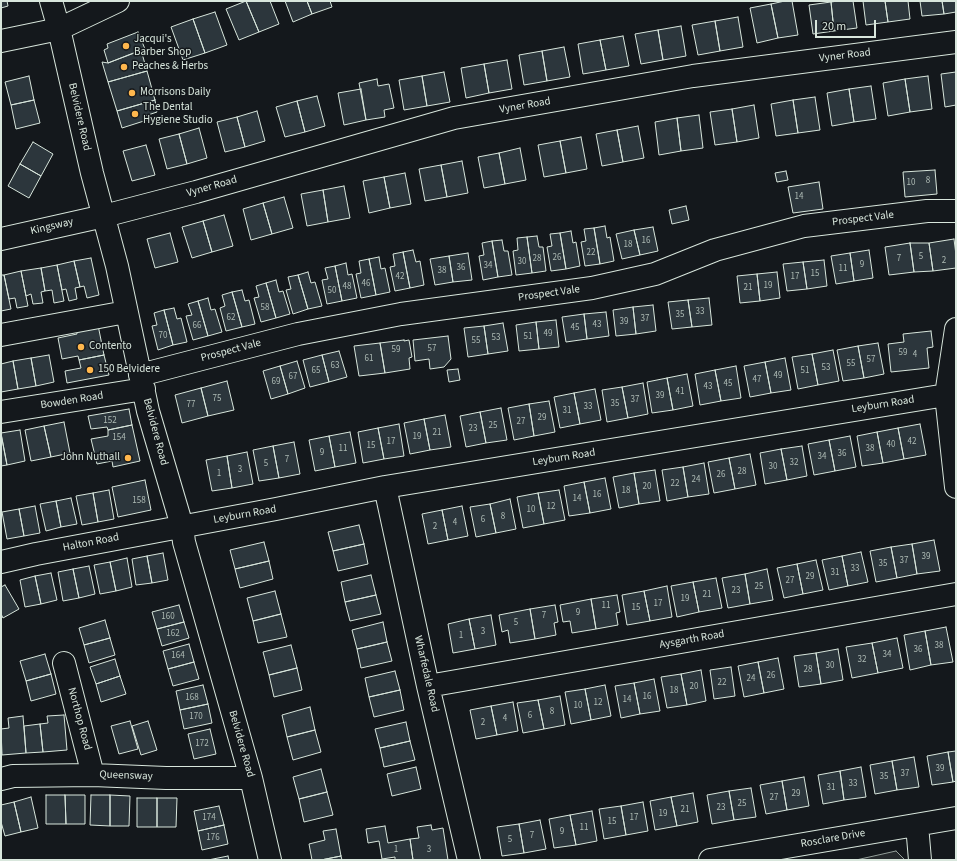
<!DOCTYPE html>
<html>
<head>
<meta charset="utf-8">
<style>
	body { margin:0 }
	#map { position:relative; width:957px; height:861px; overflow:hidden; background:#14181c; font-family:"Source Sans 3",sans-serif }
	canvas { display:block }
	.frame { position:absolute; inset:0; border:2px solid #d8e6dc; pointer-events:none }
	.scale { position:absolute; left:815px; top:20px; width:61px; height:18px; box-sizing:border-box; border:2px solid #d8e6dc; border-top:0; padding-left:5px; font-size:12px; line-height:14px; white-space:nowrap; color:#d8e6dc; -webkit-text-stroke:3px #14181c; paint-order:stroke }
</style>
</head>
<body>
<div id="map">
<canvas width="957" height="861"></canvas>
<div class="frame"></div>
<div class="scale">20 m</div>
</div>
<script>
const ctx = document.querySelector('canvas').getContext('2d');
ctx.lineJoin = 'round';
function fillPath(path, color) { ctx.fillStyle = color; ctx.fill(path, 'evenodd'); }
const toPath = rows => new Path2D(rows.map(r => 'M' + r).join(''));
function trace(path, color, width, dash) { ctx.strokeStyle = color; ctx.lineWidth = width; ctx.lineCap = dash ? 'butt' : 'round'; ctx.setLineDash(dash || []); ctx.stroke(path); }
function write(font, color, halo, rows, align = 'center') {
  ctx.font = font + ' "Source Sans 3",sans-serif'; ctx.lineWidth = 3; ctx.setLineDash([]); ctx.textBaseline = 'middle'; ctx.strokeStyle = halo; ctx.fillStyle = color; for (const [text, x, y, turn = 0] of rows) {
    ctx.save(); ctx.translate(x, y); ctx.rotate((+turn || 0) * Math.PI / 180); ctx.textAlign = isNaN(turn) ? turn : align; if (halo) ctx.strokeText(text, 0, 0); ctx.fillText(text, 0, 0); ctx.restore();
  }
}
const parking = toPath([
	[896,851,905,860,856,860,896,851]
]);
const building = toPath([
	[1,1,7,1,8,6,1,8,1,1],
	[246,1,270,1,279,24,259,32,246,1],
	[246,1,259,32,239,40,226,9,246,1],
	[285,1,307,1,312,14,293,22,285,1],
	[307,1,330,1,332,7,312,14,307,1],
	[785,1,792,1,798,35,778,38,771,4,785,1],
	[838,1,853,1,857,28,834,31,831,2,838,1],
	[863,1,885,1,888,22,866,25,863,1],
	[885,1,908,1,910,19,888,22,885,1],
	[920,1,942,1,944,14,922,16,920,1],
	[942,1,956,1,956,12,944,14,942,1],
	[831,2,834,31,813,34,809,5,831,2],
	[771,4,778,38,757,43,750,8,771,4],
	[215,12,227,45,205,53,193,19,215,12],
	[738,17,743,47,720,51,715,21,738,17],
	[193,19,205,53,183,60,171,27,193,19],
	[715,21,720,51,698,55,692,25,715,21],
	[681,26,686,56,663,60,658,30,681,26],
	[658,30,663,60,641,64,635,34,658,30],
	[138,32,145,49,108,63,104,50,108,48,107,44,138,32],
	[623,36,629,66,606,70,600,40,623,36],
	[600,40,606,70,583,74,578,44,600,40],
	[564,47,570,77,547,81,542,51,564,47],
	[141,50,147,71,108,82,102,62,108,63,141,50],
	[542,51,547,81,524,85,519,55,542,51],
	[507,60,512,89,489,93,484,64,507,60],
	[484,64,489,93,466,98,461,68,484,64],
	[147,71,155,100,117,111,108,82,147,71],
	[444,72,450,102,427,106,422,76,444,72],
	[956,72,956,105,945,107,941,74,956,72],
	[29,76,34,100,11,105,5,82,29,76],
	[422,76,427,106,404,110,399,80,422,76],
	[928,76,932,109,910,112,905,79,928,76],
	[377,79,378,86,389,84,394,108,384,110,385,117,366,120,359,83,377,79],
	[905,79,910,112,888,116,883,83,905,79],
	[871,86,876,119,854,122,849,89,871,86],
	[361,89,366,120,344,125,338,93,361,89],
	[849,89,854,122,832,126,827,93,849,89],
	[317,96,325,126,305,132,297,101,317,96],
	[815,97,820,130,798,133,793,100,815,97],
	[34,100,40,123,16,129,11,105,34,100],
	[155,100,157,112,145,116,147,120,122,128,117,111,155,100],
	[793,100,798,133,776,136,771,104,793,100],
	[297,101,305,132,285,137,276,107,297,101],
	[754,105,759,138,737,142,732,109,754,105],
	[732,109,737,142,715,145,710,112,732,109],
	[257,111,265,141,245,147,237,117,257,111],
	[699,115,703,148,681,151,677,118,699,115],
	[237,117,245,147,225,152,217,122,237,117],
	[677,118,681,151,659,155,655,122,677,118],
	[638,126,644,158,623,162,617,130,638,126],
	[199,128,207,158,187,164,179,134,199,128],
	[617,130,623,162,602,166,596,134,617,130],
	[179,134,187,164,167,169,159,139,179,134],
	[581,137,587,169,566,173,560,141,581,137],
	[560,141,566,173,544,177,538,145,560,141],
	[33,142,53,154,41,176,20,164,33,142],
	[146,145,155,175,132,181,123,151,146,145],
	[520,148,526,180,505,184,499,153,520,148],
	[499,153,505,184,484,188,478,157,499,153],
	[462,161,468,193,447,197,441,165,462,161],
	[20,164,41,176,29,198,8,186,20,164],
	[441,165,447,197,425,201,419,169,441,165],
	[935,170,937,194,905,197,903,172,935,170],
	[786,171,788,180,777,182,775,173,786,171],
	[405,173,411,204,390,208,384,177,405,173],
	[384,177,390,208,369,213,363,181,384,177],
	[819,182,823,209,793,213,788,187,819,182],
	[344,186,350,218,328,222,323,190,344,186],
	[323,190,328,222,307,226,301,194,323,190],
	[284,197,293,228,272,234,263,203,284,197],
	[263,203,272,234,251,240,243,209,263,203],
	[686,206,689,220,672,224,669,210,686,206],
	[224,215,233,246,212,252,203,221,224,215],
	[203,221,212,252,192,258,182,227,203,221],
	[605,226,607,238,610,237,614,261,600,264,594,228,605,226],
	[653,227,658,251,640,255,634,230,653,227],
	[594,228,600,264,585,266,581,242,586,241,584,229,594,228],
	[634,230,640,255,622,259,616,234,634,230],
	[571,231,573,243,576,242,580,266,566,269,560,233,571,231],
	[170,233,178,262,155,268,147,239,170,233],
	[560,233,566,269,551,271,547,247,552,246,550,234,560,233],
	[537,236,539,247,543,247,546,271,532,273,527,237,537,236],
	[527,237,532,273,516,275,513,251,518,250,517,238,527,237],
	[954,239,956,255,956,268,933,271,929,243,954,239],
	[502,240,504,251,508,251,512,275,498,277,492,241,502,240],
	[492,241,498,277,483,280,479,256,484,255,482,243,492,241],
	[910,243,929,243,933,271,914,272,910,243],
	[910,243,914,272,889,275,885,247,910,243],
	[413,250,416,262,420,261,424,285,410,288,403,252,413,250],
	[869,250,873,278,854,281,850,253,869,250],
	[403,252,410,288,395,291,390,267,395,266,393,254,403,252],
	[468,253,472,280,453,282,449,256,468,253],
	[850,253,854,281,836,284,831,256,850,253],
	[449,256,453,282,435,285,430,259,449,256],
	[379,257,381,269,385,268,390,292,376,295,369,259,379,257],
	[91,258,99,295,87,298,84,286,80,287,74,261,91,258],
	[369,259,376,295,361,298,356,274,361,273,359,261,369,259],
	[824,260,827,286,807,289,803,262,824,260],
	[74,261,80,287,75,288,77,299,69,301,66,289,62,290,57,265,74,261],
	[803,262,807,289,787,291,783,264,803,262],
	[346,263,348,275,352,274,357,298,342,301,335,266,346,263],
	[57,265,64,301,54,303,52,290,45,291,41,268,57,265],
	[335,266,342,301,327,304,322,280,328,279,325,268,335,266],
	[41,268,45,291,41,292,43,303,33,304,31,294,26,296,21,271,41,268],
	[21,271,28,306,17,308,15,298,9,299,4,275,21,271],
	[308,272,311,283,315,282,322,306,308,309,298,275,308,272],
	[777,272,780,298,760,301,757,274,777,272],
	[757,274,760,301,740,303,737,276,757,274],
	[1,275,4,275,11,309,1,311,1,275],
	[298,275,308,309,293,314,286,290,291,289,288,277,298,275],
	[276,280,279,292,283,291,290,314,276,318,266,283,276,280],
	[266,283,276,318,261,322,254,298,259,297,256,286,266,283],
	[242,290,245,301,249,300,255,324,242,327,232,292,242,290],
	[232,292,242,327,226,331,220,308,225,306,222,295,232,292],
	[208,298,211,310,215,309,222,332,208,336,198,301,208,298],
	[709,298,712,325,692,327,688,300,709,298],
	[688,300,692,327,672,329,668,302,688,300],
	[198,301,208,336,193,340,186,316,192,315,188,304,198,301],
	[653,305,656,331,636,334,633,307,653,305],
	[633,307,636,334,616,336,613,310,633,307],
	[174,308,177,319,181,318,187,342,173,345,164,310,174,308],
	[164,310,173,345,158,350,152,326,157,325,154,313,164,310],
	[606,312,609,336,587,339,584,314,606,312],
	[584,314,587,339,566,342,562,317,584,314],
	[556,320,559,347,539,349,536,322,556,320],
	[536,322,539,349,519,351,516,325,536,322],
	[503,323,508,351,488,354,484,326,503,323],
	[98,325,104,355,79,360,78,356,62,359,58,338,77,334,76,329,98,325],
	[484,326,488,354,468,357,464,328,484,326],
	[931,331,933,347,927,348,929,368,891,372,888,344,904,342,903,334,931,331],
	[448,336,451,359,444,367,430,369,429,359,415,361,413,340,448,336],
	[404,340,404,341,409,340,412,357,409,358,410,369,385,373,380,343,404,340],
	[380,343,385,373,359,376,354,346,380,343],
	[878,343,884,374,864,378,858,346,878,343],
	[858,346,864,378,843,381,837,350,858,346],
	[833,350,839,381,818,385,812,354,833,350],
	[339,351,347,377,329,382,322,355,339,351],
	[812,354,818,385,798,389,792,357,812,354],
	[49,355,54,382,36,386,31,358,49,355],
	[104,355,109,375,67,383,65,371,81,368,79,360,104,355],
	[322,355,329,382,310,387,303,360,322,355],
	[31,358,36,386,18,389,13,361,31,358],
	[785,358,791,390,771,393,765,362,785,358],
	[13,361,18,389,1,392,1,364,13,361],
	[297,361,305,388,288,394,280,366,297,361],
	[765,362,771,393,750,397,744,366,765,362],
	[280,366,288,394,271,399,263,371,280,366],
	[736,366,741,398,721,401,715,370,736,366],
	[458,369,460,380,449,382,447,370,458,369],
	[715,370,721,401,700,405,695,374,715,370],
	[687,374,693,406,673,410,667,378,687,374],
	[667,378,673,410,652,413,647,382,667,378],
	[227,381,234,410,208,416,201,388,227,381],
	[643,383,648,414,628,418,622,387,643,383],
	[622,387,628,418,607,422,602,390,622,387],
	[201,388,208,416,182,423,175,395,201,388],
	[595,389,601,420,580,424,574,393,595,389],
	[574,393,580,424,560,428,554,397,574,393],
	[549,401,555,432,534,436,529,404,549,401],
	[529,404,534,436,514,440,508,408,529,404],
	[501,408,507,440,486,443,480,412,501,408],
	[129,409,132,425,108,430,107,427,91,429,88,416,129,409],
	[480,412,486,443,466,447,460,416,480,412],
	[445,415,451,447,430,450,424,419,445,415],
	[424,419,430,450,410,454,404,423,424,419],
	[64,422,70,453,51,457,44,426,64,422],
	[399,424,404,456,384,459,378,428,399,424],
	[920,424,926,455,904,459,898,428,920,424],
	[132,425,140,461,113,467,112,461,97,464,91,439,108,436,108,430,132,425],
	[44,426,51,457,31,461,25,430,44,426],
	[378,428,384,459,363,463,358,432,378,428],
	[898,428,904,459,883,463,877,432,898,428],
	[20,430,25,461,7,465,1,433,20,430],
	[350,432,356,463,335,467,329,436,350,432],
	[877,432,883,463,862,466,857,436,877,432],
	[1,434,7,465,1,466,1,434],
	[329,436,335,467,315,471,309,440,329,436],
	[850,436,856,467,835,471,829,440,850,436],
	[829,440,835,471,814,475,808,444,829,440],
	[294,442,300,474,279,478,273,446,294,442],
	[273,446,279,478,259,481,253,450,273,446],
	[802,446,807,476,787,480,781,449,802,446],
	[781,449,787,480,765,484,760,453,781,449],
	[247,452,253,484,232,488,227,456,247,452],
	[750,454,756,485,735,489,729,458,750,454],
	[227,456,232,488,212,491,206,460,227,456],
	[729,458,735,489,714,493,708,462,729,458],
	[704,463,709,494,688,497,683,467,704,463],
	[683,467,688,497,667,501,662,470,683,467],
	[655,470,660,501,639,504,634,473,655,470],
	[634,473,639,504,619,508,613,477,634,473],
	[605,478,611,509,590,513,584,482,605,478],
	[145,480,151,510,118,517,112,487,145,480],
	[584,482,590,513,569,516,564,486,584,482],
	[109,490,114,519,98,522,93,493,109,490],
	[559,490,565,520,544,524,538,493,559,490],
	[93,493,98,522,82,525,76,496,93,493],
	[538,493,544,524,523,528,517,497,538,493],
	[71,498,77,524,61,527,56,501,71,498],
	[510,499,516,529,496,533,490,504,510,499],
	[56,501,61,527,46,531,40,504,56,501],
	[490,504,496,533,476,537,470,507,490,504],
	[35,506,40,533,24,536,19,509,35,506],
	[462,506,468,536,448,540,442,510,462,506],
	[19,509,24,536,7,539,2,512,19,509],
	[442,510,448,540,428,544,422,514,442,510],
	[359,525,364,544,333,551,328,532,359,525],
	[934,540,940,571,917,574,912,544,934,540],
	[264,542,269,561,235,569,230,550,264,542],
	[364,544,368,564,338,571,333,551,364,544],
	[912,544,917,574,897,578,891,547,912,544],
	[891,547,897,578,876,582,870,551,891,547],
	[861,552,868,582,848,586,842,556,861,552],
	[163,553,168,580,152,583,147,556,163,553],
	[147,556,152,583,136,585,132,559,147,556],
	[842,556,848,586,829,590,822,560,842,556],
	[127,558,132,587,116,591,110,562,127,558],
	[816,560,823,590,803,594,797,564,816,560],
	[269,561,273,579,240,588,235,569,269,561],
	[110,562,116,591,100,594,94,565,110,562],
	[797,564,803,594,784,598,777,568,797,564],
	[89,566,95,594,79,598,73,569,89,566],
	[73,569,79,598,63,601,58,572,73,569],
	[767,569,773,600,750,604,745,574,767,569],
	[51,573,57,600,41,604,35,576,51,573],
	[745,574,750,604,728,608,722,578,745,574],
	[371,575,376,595,345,602,341,582,371,575],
	[35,576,41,604,25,607,20,580,35,576],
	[716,578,722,608,699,612,693,582,716,578],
	[693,582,699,612,677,617,671,586,693,582],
	[5,585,19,609,3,618,1,614,1,587,5,585],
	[667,586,672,617,650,621,644,591,667,586],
	[275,591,281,614,253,621,247,598,275,591],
	[644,591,650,621,627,625,622,595,644,591],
	[376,595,381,614,350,621,345,602,376,595],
	[617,595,620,612,616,613,618,625,596,629,591,599,617,595],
	[591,599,596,629,572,633,570,621,563,622,560,605,591,599],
	[179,605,184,622,157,629,152,612,179,605],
	[555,605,558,622,554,623,556,635,535,639,530,609,555,605],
	[530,609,535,639,510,643,508,630,502,632,499,615,530,609],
	[281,614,287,637,258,643,253,621,281,614],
	[491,615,496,645,475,649,469,619,491,615],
	[469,619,475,649,453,653,448,624,469,619],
	[105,620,110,638,84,645,79,628,105,620],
	[184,622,189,638,162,646,157,629,184,622],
	[383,622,387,642,357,649,352,630,383,622],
	[946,627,953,662,931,665,925,631,946,627],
	[925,631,931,665,910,670,904,635,925,631],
	[110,638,115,655,89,663,84,645,110,638],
	[897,638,903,668,878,673,872,643,897,638],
	[387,642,392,661,361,668,357,649,387,642],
	[872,643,878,673,852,678,846,647,872,643],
	[189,644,194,662,168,669,163,651,189,644],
	[291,645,297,668,269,675,263,652,291,645],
	[838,649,843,680,821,684,816,653,838,649],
	[816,653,821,684,799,687,794,656,816,653],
	[45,654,51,674,26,681,20,661,45,654],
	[778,658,784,689,764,693,758,662,778,658],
	[115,659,120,676,96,684,90,667,115,659],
	[194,662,199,679,173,686,168,669,194,662],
	[758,662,764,693,744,697,738,666,758,662],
	[731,667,735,696,714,699,710,670,731,667],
	[297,668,302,690,274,697,269,675,297,668],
	[701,670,706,701,687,705,681,674,701,670],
	[395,671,400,690,369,697,365,678,395,671],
	[51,674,56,694,31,701,26,681,51,674],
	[681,674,687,705,667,708,661,677,681,674],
	[120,676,126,694,101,702,96,684,120,676],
	[654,679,660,711,640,714,634,683,654,679],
	[634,683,640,714,621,718,615,686,634,683],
	[203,685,208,704,180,710,176,691,203,685],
	[605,685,611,716,591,720,585,689,605,685],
	[585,689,591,720,571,724,565,692,585,689],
	[400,690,404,710,374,717,369,697,400,690],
	[560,696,565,725,544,729,538,700,560,696],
	[538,700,544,729,523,733,517,703,538,700],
	[513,702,518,731,497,735,491,706,513,702],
	[208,704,212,723,184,729,180,710,208,704],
	[491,706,497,735,476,739,470,710,491,706],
	[310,707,315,730,287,737,282,715,310,707],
	[64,715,67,750,43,752,40,724,48,723,47,716,64,715],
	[23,716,26,753,2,755,1,729,9,728,8,718,23,716],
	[130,721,138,749,119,754,111,726,130,721],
	[148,721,157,750,141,755,132,726,148,721],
	[406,722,410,741,380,748,375,729,406,722],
	[40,724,43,752,26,753,24,726,40,724],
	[210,729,216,754,194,759,188,734,210,729],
	[315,730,321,752,293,760,287,737,315,730],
	[410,741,415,760,384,767,380,748,410,741],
	[956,751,956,781,953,782,948,752,956,751],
	[948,752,953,782,932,785,927,756,948,752],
	[914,757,919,787,897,790,892,761,914,757],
	[892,761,897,790,875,794,870,765,892,761],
	[416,767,421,789,392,796,387,774,416,767],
	[861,767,866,797,844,800,840,771,861,767],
	[321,769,327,792,299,799,293,777,321,769],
	[840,771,844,800,823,804,818,775,840,771],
	[804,777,809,806,787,810,782,781,804,777],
	[782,781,787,810,766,814,760,785,782,781],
	[751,788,756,817,734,820,729,791,751,788],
	[729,791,734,820,712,824,707,795,729,791],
	[327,792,333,815,304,822,299,799,327,792],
	[693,793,698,822,677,826,671,797,693,793],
	[46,795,65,795,66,824,46,824,46,795],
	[65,795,85,795,85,824,66,824,65,795],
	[91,795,110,795,110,826,90,825,91,795],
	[110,795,130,796,129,826,110,826,110,795],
	[31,797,38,828,21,832,14,802,31,797],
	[671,797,677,826,655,830,650,801,671,797],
	[137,798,157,798,157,827,137,827,137,798],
	[157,798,177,798,176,827,157,827,157,798],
	[14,802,21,832,5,836,1,822,1,805,14,802],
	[643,802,648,831,626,835,621,806,643,802],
	[219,806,224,825,198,831,194,811,219,806],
	[621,806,626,835,604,839,599,809,621,806],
	[592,811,597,841,576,845,570,815,592,811],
	[570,815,576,845,554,848,549,819,570,815],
	[540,820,546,849,524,853,519,824,540,820],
	[519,824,524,853,502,856,497,827,519,824],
	[224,825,228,844,202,850,198,831,224,825],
	[431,825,432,830,443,828,448,860,413,860,410,839,419,838,417,827,431,825],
	[385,826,388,843,410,839,413,860,395,860,395,857,382,859,379,841,368,843,366,829,385,826],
	[336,829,341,856,321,860,312,860,309,844,325,840,323,831,336,829],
	[228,856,229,860,208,860,228,856],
	[341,856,342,860,321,860,341,856]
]);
const minor = toPath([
	[51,1,59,29,92,173,117,266,148,411,182,526,184,542,251,778,270,860],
	[1,41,59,29,118,1],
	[1,239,104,216,196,192,454,118,693,76,956,42],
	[956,329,946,395,956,487],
	[1,335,126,312],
	[140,375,298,334,401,314,592,288,655,274,715,250,804,226,927,211,956,211],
	[1,412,144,389],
	[385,487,428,686,469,860],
	[1,562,36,554,276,509,385,487,946,395],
	[64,663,93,775],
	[428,686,956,594],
	[1,779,13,776,93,775,166,778,251,778],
	[917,825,920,860],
	[710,860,956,818]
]);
const markers = [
	[126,46,4,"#ffb74d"],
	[124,67,4,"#ffb74d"],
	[132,93,4,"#ffb74d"],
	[135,114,4,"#ffb74d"],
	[81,347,4,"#ffb74d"],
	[90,370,4,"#ffb74d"],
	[128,458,4,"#ffb74d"]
];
const numberNames = [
	["8",928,181],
	["10",911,183],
	["14",799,197],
	["16",646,241],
	["18",628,245],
	["22",591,253],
	["5",921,257],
	["26",557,258],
	["28",537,259],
	["7",899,259],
	["2",944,261],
	["30",522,262],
	["9",862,265],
	["34",488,266],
	["36",461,268],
	["11",843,269],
	["38",442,271],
	["15",815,274],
	["42",400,277],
	["17",795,277],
	["46",366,284],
	["19",768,286],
	["48",347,287],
	["21",748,288],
	["50",332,291],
	["58",265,308],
	["33",700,312],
	["35",680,315],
	["62",231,318],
	["37",645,319],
	["39",624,322],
	["43",597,325],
	["66",197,326],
	["45",575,328],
	["49",548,334],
	["70",163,336],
	["51",528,337],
	["53",496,338],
	["55",476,341],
	["57",432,349],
	["59",396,350],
	["59",903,353],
	["4",915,355],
	["61",369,359],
	["57",871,360],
	["55",851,364],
	["63",335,366],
	["53",826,368],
	["65",316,371],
	["51",805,371],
	["49",778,376],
	["67",293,377],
	["47",757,380],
	["69",276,382],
	["45",728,384],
	["43",708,387],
	["41",680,392],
	["39",660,396],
	["75",217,399],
	["37",635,400],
	["35",615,404],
	["77",191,405],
	["33",588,407],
	["31",567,411],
	["29",542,418],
	["152",110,421],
	["27",521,422],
	["25",493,426],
	["23",473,429],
	["21",437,433],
	["19",417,437],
	["154",119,438],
	["17",391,442],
	["42",912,442],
	["40",891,445],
	["15",371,446],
	["11",343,449],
	["38",870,449],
	["9",322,453],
	["36",842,454],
	["34",822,457],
	["7",287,460],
	["32",794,463],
	["5",266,464],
	["30",773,467],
	["3",240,470],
	["28",742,472],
	["1",219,474],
	["26",721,475],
	["24",696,480],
	["22",675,484],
	["20",647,487],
	["18",626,491],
	["16",597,495],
	["14",577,499],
	["158",139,501],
	["12",551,507],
	["10",531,510],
	["8",503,517],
	["6",483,520],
	["4",455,523],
	["2",435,527],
	["39",926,557],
	["37",904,561],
	["35",883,564],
	["33",855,569],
	["31",835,573],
	["29",810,577],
	["27",790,581],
	["25",759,587],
	["23",736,591],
	["21",707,595],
	["19",685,599],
	["17",658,604],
	["11",606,606],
	["15",636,608],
	["9",578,613],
	["7",544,616],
	["160",168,617],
	["5",516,623],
	["3",483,632],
	["162",173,634],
	["1",461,636],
	["38",939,646],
	["36",918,650],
	["34",887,655],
	["164",178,656],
	["32",862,660],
	["30",830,666],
	["28",808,670],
	["26",771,676],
	["24",751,679],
	["22",722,683],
	["20",694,687],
	["18",674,691],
	["16",647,697],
	["168",192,698],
	["14",627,700],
	["12",598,703],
	["10",578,706],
	["8",552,712],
	["6",530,716],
	["170",196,717],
	["4",505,719],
	["2",483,723],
	["172",202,744],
	["39",940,769],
	["37",905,774],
	["35",884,777],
	["33",853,784],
	["31",831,788],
	["29",796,794],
	["27",774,798],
	["25",742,804],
	["23",721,808],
	["21",685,810],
	["19",663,814],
	["174",209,818],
	["17",634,818],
	["15",612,822],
	["11",584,828],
	["9",562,832],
	["7",532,836],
	["176",213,838],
	["5",510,840],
	["1",396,850],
	["3",429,850]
];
const poiNames = [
	["Jacqui's",134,40],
	["Barber Shop",134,53],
	["Peaches & Herbs",132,67],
	["Morrisons Daily",140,93],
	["The Dental",143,108],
	["Hygiene Studio",143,121],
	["Contento",89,347],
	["150 Belvidere",98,370],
	["John Nuthall",120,458,"right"]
];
const streetNames = [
	["Vyner Road",845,56,-7],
	["Vyner Road",525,106,-10],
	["Belvidere Road",79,117,77],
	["Vyner Road",212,187,-16],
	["Prospect Vale",863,219,-7],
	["Kingsway",52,227,-13],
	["Prospect Vale",549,294,-8],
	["Prospect Vale",231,351,-15],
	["Bowden Road",72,401,-9],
	["Leyburn Road",883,405,-9],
	["Belvidere Road",155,432,75],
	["Leyburn Road",564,458,-9],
	["Leyburn Road",245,515,-10],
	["Halton Road",91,543,-11],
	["Aysgarth Road",692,640,-10],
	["Wharfedale Road",426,674,77],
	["Northop Road",79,719,75],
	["Belvidere Road",241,744,74],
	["Queensway",126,776,2],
	["Rosclare Drive",833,839,-10]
];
fillPath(parking, '#24282b');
trace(parking, '#939e99', 1);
fillPath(building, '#2c363c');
trace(building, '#d8e6dc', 1);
trace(minor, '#d8e6dc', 24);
trace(minor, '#14181c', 22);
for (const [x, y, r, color] of markers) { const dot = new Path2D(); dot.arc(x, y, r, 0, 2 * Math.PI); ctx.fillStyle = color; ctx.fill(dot); trace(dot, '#14181c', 1.5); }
write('9px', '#adbab4', null, numberNames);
write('11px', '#d8e6dc', '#14181c', poiNames, 'left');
write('11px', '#d8e6dc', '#14181c', streetNames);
</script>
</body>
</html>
